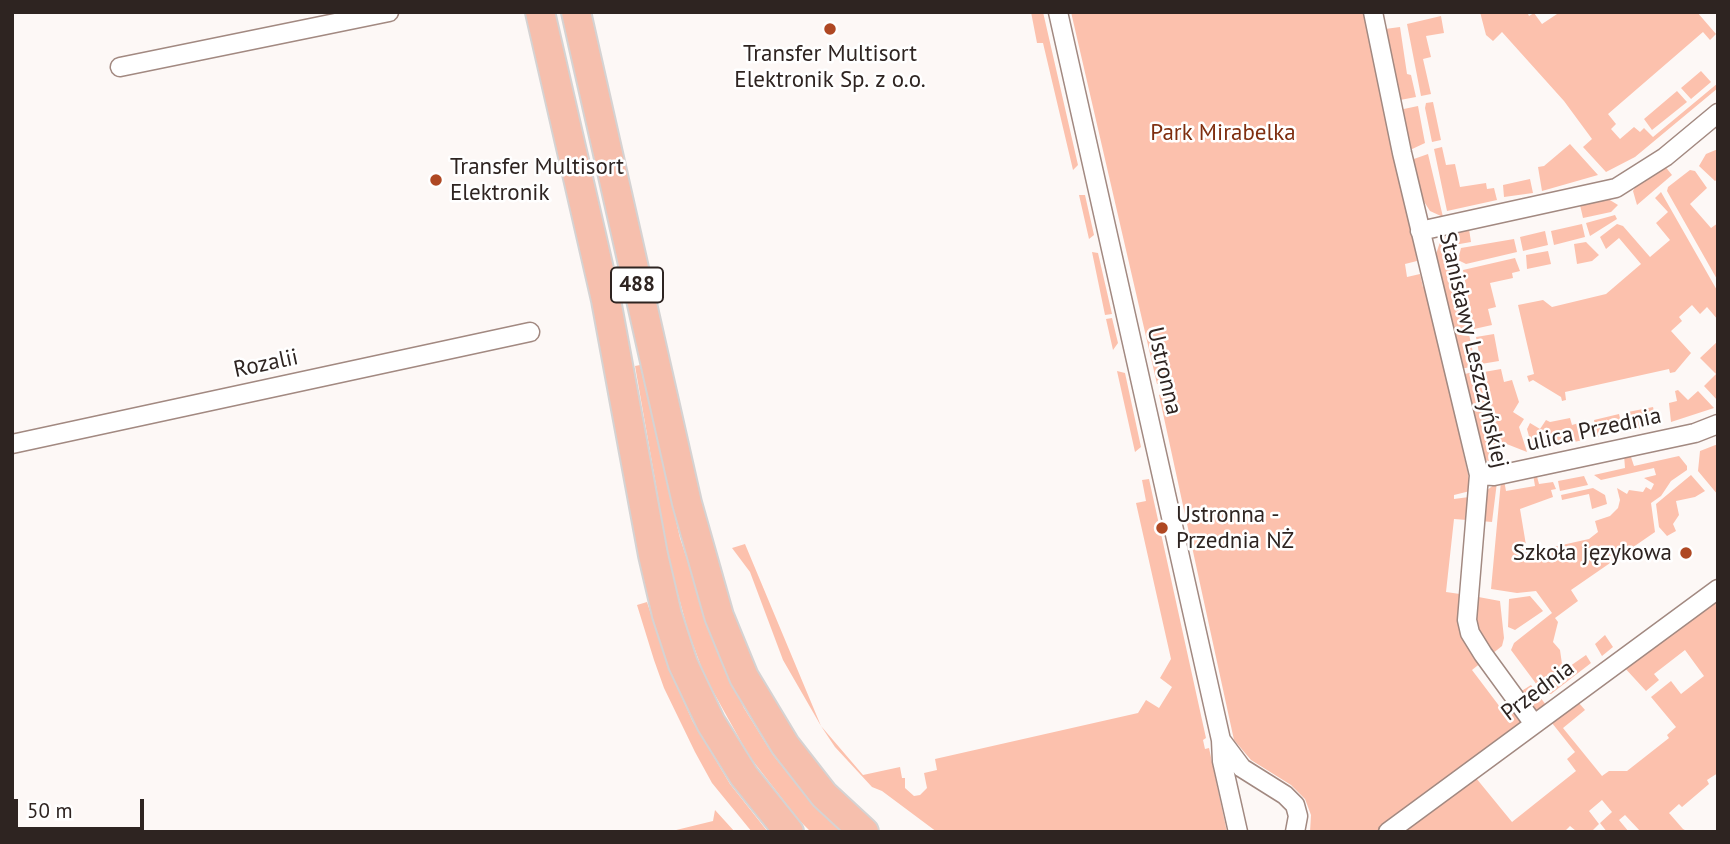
<!DOCTYPE html>
<html>
<head>
<meta charset="utf-8">
<style>
	body { margin:0 }
	#map { position:relative; width:1730px; height:844px; overflow:hidden; background:#fdf8f6; font-family:"PT Sans",sans-serif }
	canvas { display:block }
	.frame { position:absolute; inset:0; border:14px solid #2e2421; pointer-events:none }
	.scale { position:absolute; left:14px; top:799px; width:130px; height:32px; box-sizing:border-box; border:4px solid #2e2421; border-top:0; padding-left:9px; font-size:21px; line-height:24px; white-space:nowrap; color:#2e2421; -webkit-text-stroke:5px #fff; paint-order:stroke }
</style>
</head>
<body>
<div id="map">
<canvas width="1730" height="844"></canvas>
<div class="frame"></div>
<div class="scale">50 m</div>
</div>
<script>
const ctx = document.querySelector('canvas').getContext('2d');
ctx.lineJoin = 'round';
function fillPath(path, color) { ctx.fillStyle = color; ctx.fill(path, 'evenodd'); }
const toPath = rows => new Path2D(rows.map(r => 'M' + r).join(''));
function trace(path, color, width, dash) { ctx.strokeStyle = color; ctx.lineWidth = width; ctx.lineCap = dash ? 'butt' : 'round'; ctx.setLineDash(dash || []); ctx.stroke(path); }
function write(font, color, halo, rows, align = 'center') {
  ctx.font = font + ' "PT Sans",sans-serif'; ctx.lineWidth = 5; ctx.setLineDash([]); ctx.textBaseline = 'middle'; ctx.strokeStyle = halo; ctx.fillStyle = color; for (const [text, x, y, turn = 0] of rows) {
    ctx.save(); ctx.translate(x, y); ctx.rotate((+turn || 0) * Math.PI / 180); ctx.textAlign = isNaN(turn) ? turn : align; if (halo) ctx.strokeText(text, 0, 0); ctx.fillText(text, 0, 0); ctx.restore();
  }
}
const green = toPath([
	[1031,12,1043,12,1078,165,1073,170,1043,43,1037,43],
	[1071,12,1366,12,1418,248,1415,249,1417,261,1405,264,1407,277,1420,274,1423,287,1426,286,1470,483,1470,491,1454,495,1454,499,1469,497,1467,520,1454,519,1446,592,1460,594,1482,662,1472,670,1500,707,1510,700,1522,718,1521,724,1469,766,1465,764,1465,768,1381,832,1310,832,1311,815,1305,799,1291,785,1251,760,1234,740,1159,395,1164,393,1162,384,1157,384],
	[1480,12,1527,12,1529,16,1534,13,1542,24,1560,12,1697,12,1716,34,1710,40,1703,32,1608,114,1616,124,1611,129,1620,139,1634,127,1640,132,1644,128,1653,137,1718,83,1718,88,1635,157,1606,172,1583,147,1592,139,1564,101,1502,32,1493,41,1486,35],
	[1441,16,1444,33,1426,36,1431,57,1423,59,1431,94,1421,96,1407,24],
	[1400,27,1407,74,1411,75,1416,97,1400,100,1385,29],
	[1701,71,1711,82,1691,99,1681,88],
	[1677,91,1687,102,1652,130,1644,119],
	[1433,102,1441,140,1432,142,1425,108,1426,103],
	[1418,106,1425,143,1410,150,1407,148,1399,110],
	[1570,144,1598,175,1542,191,1538,167,1544,166],
	[1442,147,1446,165,1455,164,1460,187,1486,183,1487,189,1494,188,1497,200,1447,211,1434,149],
	[1718,149,1718,179,1715,181,1699,166,1706,154],
	[1428,154,1443,217,1430,211,1423,200,1411,160],
	[1664,165,1672,175,1637,205,1633,191,1637,184],
	[1690,170,1695,171,1707,188,1690,204,1711,228,1718,223,1718,281,1667,191,1668,187],
	[1530,179,1533,193,1504,197,1503,185],
	[1661,192,1718,292,1718,320,1707,307,1700,314,1692,305,1679,317,1682,321,1671,331,1691,353,1675,372,1670,373,1669,369,1565,392,1566,400,1562,401,1561,397,1533,380,1529,382,1527,376,1534,374,1518,305,1543,300,1552,307,1606,294,1641,264,1619,238,1606,249,1600,237,1617,224,1623,226,1650,257,1670,240,1656,223,1668,212,1655,198],
	[1079,195,1085,195,1094,235,1089,239],
	[1605,197,1618,205,1611,212,1583,218,1580,205],
	[1615,215,1617,219,1590,236,1586,223],
	[1582,224,1585,237,1554,245,1551,231],
	[1469,229,1471,242,1454,245,1453,232],
	[1545,231,1548,245,1523,251,1520,237],
	[1447,235,1476,366,1460,369,1436,254,1440,242],
	[1514,239,1517,252,1466,264,1458,260,1461,248],
	[1586,242,1599,255,1592,261,1577,264,1574,244],
	[1548,251,1551,264,1527,269,1526,255],
	[1092,252,1098,253,1112,314,1105,315],
	[1515,258,1520,271,1512,273,1513,278,1490,283,1496,307,1488,309,1492,325,1474,329,1463,270],
	[1112,318,1118,343,1113,350,1106,319],
	[1494,334,1499,361,1481,364,1476,337],
	[1718,341,1718,401,1704,386,1716,374,1700,358],
	[640,365,680,538,719,656,744,708,773,755,806,796,841,832,811,832,798,819,749,756,705,677,688,631,670,565,635,366],
	[1501,369,1504,382,1512,380,1519,402,1513,412,1524,419,1519,427,1527,452,1499,441,1484,372],
	[1117,371,1125,373,1141,447,1135,452],
	[1477,371,1497,445,1497,462,1483,460,1461,375],
	[1678,390,1688,400,1698,391,1714,408,1671,422,1669,403,1677,401,1675,391],
	[1653,407,1657,425,1631,430,1628,412],
	[1619,414,1623,431,1597,437,1594,420],
	[1570,418,1572,425,1579,423,1583,440,1533,451,1527,429,1530,423,1540,429,1546,420,1550,422],
	[1718,444,1718,495,1698,471,1700,451],
	[1630,454,1634,466,1679,456,1687,466,1687,470,1671,481,1661,496,1651,503,1655,532,1571,590,1578,601,1555,618,1558,622,1553,642,1560,650,1563,671,1586,655,1591,663,1551,694,1543,693,1511,650,1514,643,1552,613,1536,591,1517,593,1491,589,1501,481,1504,480,1506,491,1535,486,1533,474,1536,473,1539,484,1553,482,1556,489,1551,490,1553,497,1520,509,1527,551,1532,555,1544,552,1544,549,1589,539,1598,532,1595,521,1610,516,1618,508,1620,500,1617,488,1627,494,1629,490,1643,492,1646,487,1651,490,1654,484,1644,478,1656,475,1654,468,1601,480,1594,475,1625,468,1624,455],
	[1691,475,1705,491,1695,497,1676,501,1679,515,1673,524,1676,531,1667,536,1659,527,1656,504],
	[1584,476,1588,485,1560,491,1558,481],
	[1149,479,1206,738,1203,740,1205,749,1209,748,1227,832,937,832,882,791,872,787,835,747,821,726,783,660,750,572,732,548,745,544,821,726,863,775,900,767,902,778,905,778,905,788,914,796,920,795,927,788,924,773,937,770,935,759,1138,713,1146,700,1159,708,1172,687,1160,678,1171,659,1136,503,1146,501,1142,480],
	[1497,482,1492,522,1480,521,1485,492],
	[1593,488,1605,495,1607,504,1592,509,1589,494,1562,500,1561,495],
	[1473,596,1500,601,1504,638,1502,646,1492,654,1475,628],
	[1530,596,1543,611,1515,630,1508,627,1509,599],
	[1718,599,1718,773,1707,780,1709,784,1682,807,1679,804,1669,813,1683,829,1689,832,1641,832,1625,815,1619,820,1629,832,1607,832,1600,823,1612,812,1602,800,1589,811,1599,824,1591,832,1576,831,1570,826,1564,832,1400,832,1476,778,1512,822,1576,771,1567,759,1575,752,1552,723,1579,703,1585,710,1563,728,1602,776,1609,771,1627,771,1669,738,1667,735,1676,727,1651,697,1671,681,1681,694,1704,676,1685,650,1654,674,1659,680,1646,691,1623,666],
	[647,602,669,669,693,722,730,784,768,832,752,832,712,783,695,752,664,688,654,660,637,605],
	[1605,635,1613,647,1602,656,1595,644],
	[1531,685,1546,705,1535,713,1520,692],
	[715,810,735,832,668,832,713,821]
]);
const minor = toPath([
	[1058,12,1221,740,1222,761,1238,832],
	[1373,12,1402,153,1479,475,1467,620,1470,633,1483,654,1534,724],
	[120,67,389,12],
	[1420,231,1616,188,1665,157,1718,113],
	[12,444,530,332],
	[1479,475,1494,476,1695,433,1718,424],
	[1221,740,1242,768,1285,795,1295,805,1298,816,1295,832],
	[1388,832,1718,589]
]);
const primary = toPath([
	[540,12,606,300,653,555,667,615,683,664,711,723,744,776,789,832],
	[576,12,687,503,719,616,744,677,785,745,824,795,864,832]
]);
const markers = [
	[830,29,7,"#af4823"],
	[436,180,7,"#af4823"],
	[1162,528,7,"#af4823"],
	[1686,553,7,"#af4823"]
];
const shields = [
	[637,285,52]
];
const shieldNames = [
	["488",637,285]
];
const poiNames = [
	["Transfer Multisort",830,54,"center"],
	["Elektronik Sp. z o.o.",830,80,"center"],
	["Transfer Multisort",450,167],
	["Elektronik",450,193],
	["Ustronna -",1176,515],
	["Przednia NŻ",1176,541],
	["Szkoła językowa",1672,553,"right"]
];
const parkNames = [
	["Park Mirabelka",1223,133]
];
const streetNames = [
	["Stanisławy Leszczyńskiej",1473,350,77],
	["Rozalii",266,364,-12],
	["Ustronna",1164,371,77],
	["ulica Przednia",1594,430,-12],
	["Przednia",1538,691,-37]
];
fillPath(green, '#fcc1ad');
trace(minor, '#a28981', 21);
trace(primary, '#d5d3d3', 32);
trace(minor, '#fff', 18);
trace(primary, '#f6bfad', 28);
for (const [x, y, r, color] of markers) { const dot = new Path2D(); dot.arc(x, y, r, 0, 2 * Math.PI); ctx.fillStyle = color; ctx.fill(dot); trace(dot, '#fff', 2.5); }
for (const [x, y, w] of shields) { const box = new Path2D(); box.roundRect(x - w / 2, y - 17.5, w, 35, 5); ctx.fillStyle = '#fff'; ctx.fill(box); trace(box, '#2e2421', 2); }
write('bold 21px', '#2e2421', null, shieldNames);
write('23px', '#2e2421', '#fff', poiNames, 'left');
write('23px', '#7f2e0f', '#fff', parkNames);
write('23px', '#2e2421', '#fff', streetNames);
</script>
</body>
</html>
